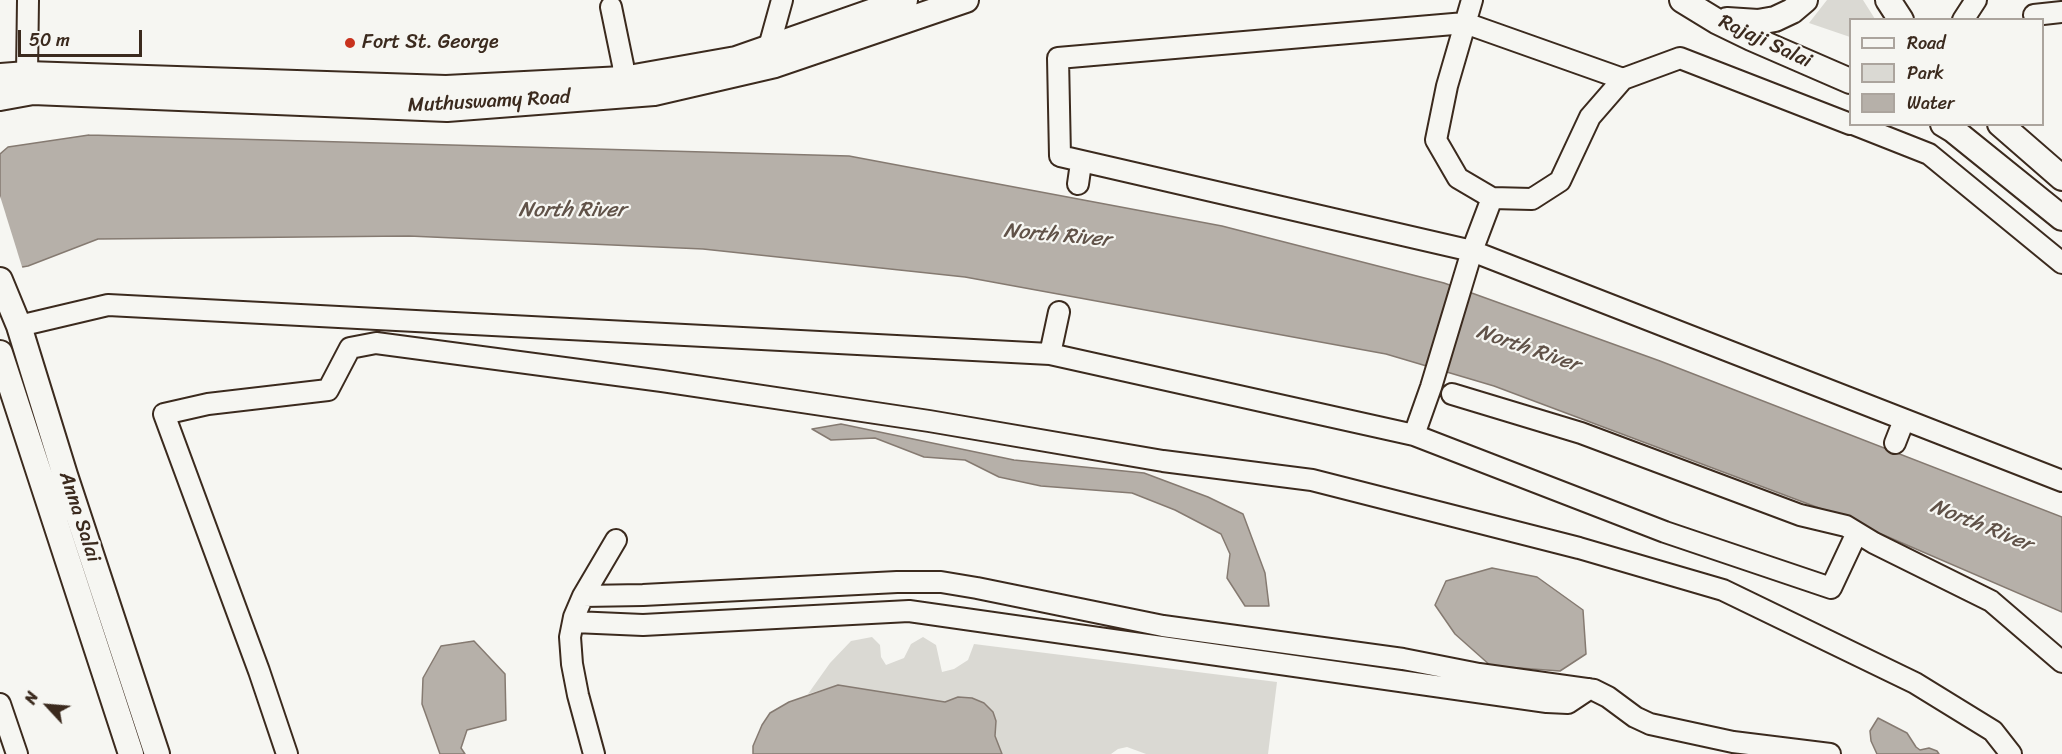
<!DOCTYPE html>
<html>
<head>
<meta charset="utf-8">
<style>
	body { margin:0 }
	#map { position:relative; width:2062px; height:754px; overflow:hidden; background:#f6f6f2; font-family:Sriracha,sans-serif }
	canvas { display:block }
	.legend { position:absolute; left:1849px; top:18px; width:195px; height:108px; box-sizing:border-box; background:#f6f6f2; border:2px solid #aba49d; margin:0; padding:8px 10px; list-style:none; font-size:18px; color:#3b2a1e }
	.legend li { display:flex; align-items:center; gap:12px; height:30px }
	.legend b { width:30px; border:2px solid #aba49d }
	.north { position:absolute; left:18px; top:676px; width:60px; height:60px; -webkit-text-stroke:4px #f6f6f2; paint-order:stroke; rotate:296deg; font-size:16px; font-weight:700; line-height:24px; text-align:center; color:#3b2a1e }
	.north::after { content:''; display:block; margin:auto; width:21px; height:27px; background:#3b2a1e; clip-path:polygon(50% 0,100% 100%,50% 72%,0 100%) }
	.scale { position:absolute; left:18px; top:30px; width:124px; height:27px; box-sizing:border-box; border:3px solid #3b2a1e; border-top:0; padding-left:8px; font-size:18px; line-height:21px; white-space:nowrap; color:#3b2a1e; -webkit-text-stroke:4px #f6f6f2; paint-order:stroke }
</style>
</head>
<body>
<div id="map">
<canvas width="2062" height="754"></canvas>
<ul class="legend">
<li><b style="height:8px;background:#f6f6f2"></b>Road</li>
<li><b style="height:16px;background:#dad9d3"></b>Park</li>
<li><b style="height:16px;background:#b6b0a9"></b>Water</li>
</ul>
<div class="north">N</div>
<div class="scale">50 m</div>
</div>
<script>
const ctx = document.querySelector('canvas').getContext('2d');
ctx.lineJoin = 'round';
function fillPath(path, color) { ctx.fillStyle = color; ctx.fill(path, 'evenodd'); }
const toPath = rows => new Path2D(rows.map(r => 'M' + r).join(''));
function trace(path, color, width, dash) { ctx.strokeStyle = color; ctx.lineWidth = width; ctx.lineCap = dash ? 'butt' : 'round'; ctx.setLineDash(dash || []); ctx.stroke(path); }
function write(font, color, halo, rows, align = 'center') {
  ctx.font = font + ' Sriracha,sans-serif'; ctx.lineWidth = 4.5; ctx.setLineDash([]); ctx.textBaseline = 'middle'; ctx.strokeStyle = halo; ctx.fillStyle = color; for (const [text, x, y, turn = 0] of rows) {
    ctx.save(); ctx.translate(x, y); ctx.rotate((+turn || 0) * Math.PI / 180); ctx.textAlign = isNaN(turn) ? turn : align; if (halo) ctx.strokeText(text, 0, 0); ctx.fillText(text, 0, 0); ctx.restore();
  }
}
const green = toPath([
	[1827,0,1863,0,1875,19,1850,20,1850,37,1809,23],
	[872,637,880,645,881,657,886,665,904,658,911,644,923,637,936,645,942,672,954,669,968,660,974,644,1277,682,1268,754,1146,754,1127,747,1118,749,1111,754,1002,754,995,736,996,721,958,697,945,702,838,685,808,694,830,663,851,641]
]);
const water = toPath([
	[89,135,849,156,1222,226,1444,283,1660,361,2062,517,2062,612,1835,514,1494,386,1386,354,965,277,703,249,409,236,98,239,28,266,0,271,0,154,8,147,89,135],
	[841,424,1014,460,1144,473,1208,497,1243,514,1265,573,1269,606,1245,606,1227,578,1230,554,1221,534,1175,510,1132,493,1041,486,999,477,965,460,924,457,875,438,831,440,812,429,841,424],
	[1492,568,1537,577,1583,610,1586,654,1560,671,1491,666,1455,634,1435,605,1446,581,1492,568],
	[474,641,505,674,506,720,467,730,461,748,465,754,440,754,422,704,423,678,441,646,474,641],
	[838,685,945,702,958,697,972,698,984,703,993,712,996,721,995,736,1002,754,753,754,753,746,762,725,770,713,789,702,838,685],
	[1878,718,1907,733,1916,747,1920,750,1929,748,1937,751,1939,754,1877,754,1871,741,1870,731,1878,718]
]);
const pier = toPath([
	[0,196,23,270,0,274]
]);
const minor = toPath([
	[611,7,623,65,624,93],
	[2034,15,2062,12],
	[1963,20,1976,0],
	[769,47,782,0],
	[27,74,28,0],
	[1623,79,1465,23,1058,58,1060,156,1472,251,2062,481],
	[1853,124,1929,154,2062,263],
	[1078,184,1081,163],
	[1492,198,1532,199,1560,181,1590,117,1623,79,1680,58,1850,124],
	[19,326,108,305,1050,354,1414,435,1665,532,1831,588,1854,539],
	[1050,354,1059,312],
	[1452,394,1581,433,1800,515,1846,526,1874,543,1991,601,2062,662],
	[1414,435,1431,387,1472,251,1492,198,1458,178,1436,140,1447,86,1472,0],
	[1895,443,1904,420],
	[583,596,643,595,897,582,941,582,977,588,1163,626,1403,659,1479,674,1594,690,1608,697,1635,717,1650,724,1733,742,1830,754],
	[574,622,643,625,909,611,1547,702,1568,703,1589,689],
	[0,704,17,754],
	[287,754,259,671,164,414,208,404,328,390,350,348,376,343,662,381,929,421,1163,461,1312,480,1579,548,1723,590,1915,683,1993,731,2011,754],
	[594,754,578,695,572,664,570,637,574,617,583,596,616,540]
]);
const major = toPath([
	[1682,0,1718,22,1751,38,1850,81],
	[1888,0,1901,20],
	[1727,20,1758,22,1775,19,1792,11,1805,0],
	[0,76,27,74,446,88,623,79,736,59,905,0],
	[0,98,33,92,447,109,654,93,775,65,966,0],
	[1943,124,1953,130,2062,218],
	[2000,124,2062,178],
	[0,280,19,326,65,475,157,754],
	[0,353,131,754]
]);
const markers = [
	[350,43,6,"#c8321e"]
];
const streetNames = [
	["Rajaji Salai",1765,42,25],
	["Muthuswamy Road",489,102,-3],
	["Anna Salai",79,517,72]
];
const poiNames = [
	["Fort St. George",362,43]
];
const waterNames = [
	["North River",572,211],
	["North River",1057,236,5],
	["North River",1528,349,19],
	["North River",1981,526,22]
];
fillPath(green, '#dad9d3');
fillPath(water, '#b6b0a9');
trace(water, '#857a71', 1.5);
fillPath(pier, '#f6f6f2');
trace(minor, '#3b2a1e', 24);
trace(major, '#3b2a1e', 28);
trace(minor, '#f6f6f2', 20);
trace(major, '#f6f6f2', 24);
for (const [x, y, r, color] of markers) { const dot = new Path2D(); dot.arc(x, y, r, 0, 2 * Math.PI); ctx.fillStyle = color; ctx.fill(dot); trace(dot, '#f6f6f2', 2); }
write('20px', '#3b2a1e', '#f6f6f2', streetNames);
write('20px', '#3b2a1e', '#f6f6f2', poiNames, 'left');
write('italic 21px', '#605248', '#f6f6f2', waterNames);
</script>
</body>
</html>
